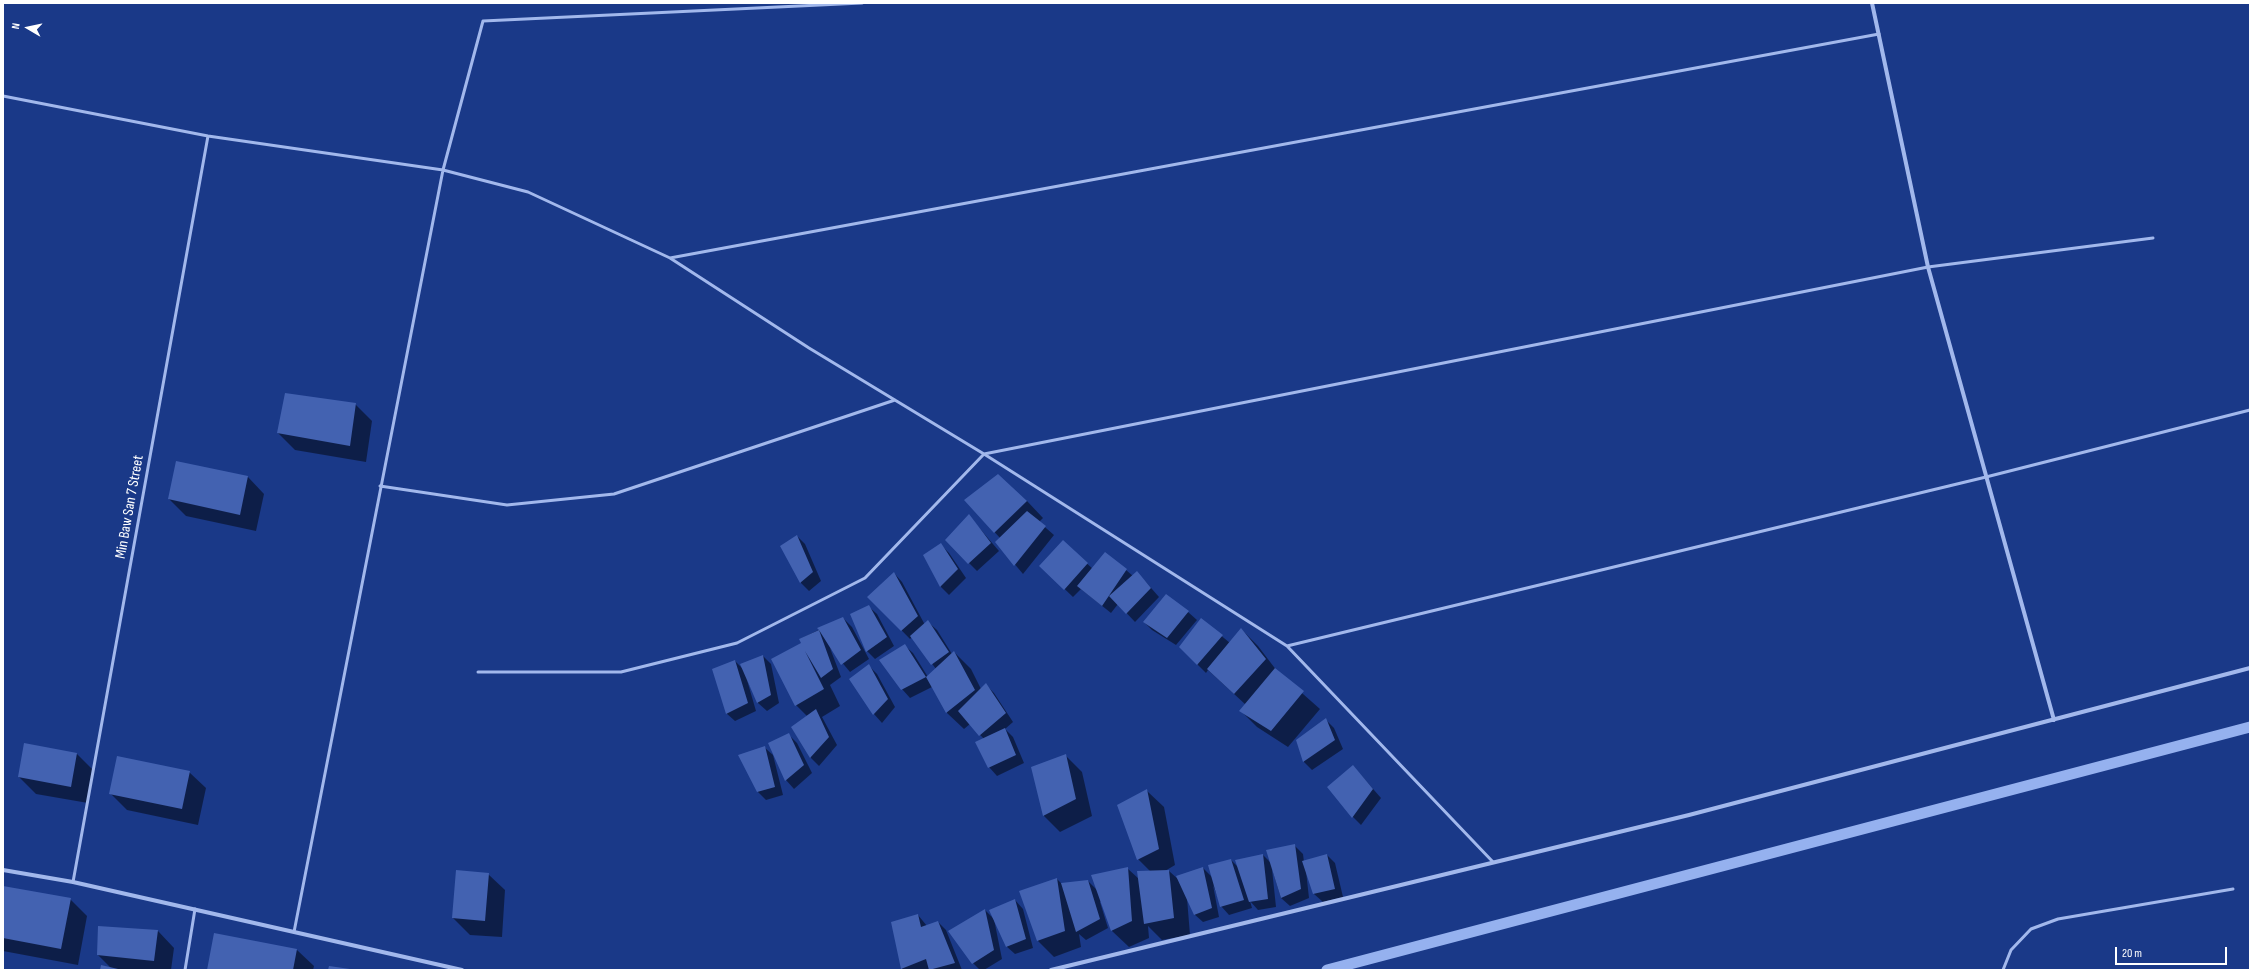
<!DOCTYPE html>
<html>
<head>
<meta charset="utf-8">
<style>
	body { margin:0 }
	#map { position:relative; width:2253px; height:973px; overflow:hidden; background:#1a3988; font-family:"Sofia Sans Condensed",sans-serif }
	canvas { display:block }
	.frame { position:absolute; inset:0; border:4px solid #fff; pointer-events:none }
	.north { position:absolute; left:8px; top:8px; width:40px; height:40px; -webkit-text-stroke:3px #1a3988; paint-order:stroke; rotate:279deg; font-size:11px; font-weight:700; line-height:16px; text-align:center; color:#fff }
	.north::after { content:''; display:block; margin:auto; width:14px; height:18px; background:#fff; clip-path:polygon(50% 0,100% 100%,50% 72%,0 100%) }
	.scale { position:absolute; left:2115px; top:947px; width:112px; height:18px; box-sizing:border-box; border:2px solid #fff; border-top:0; padding-left:5px; font-size:12px; line-height:14px; white-space:nowrap; color:#fff; -webkit-text-stroke:3px #1a3988; paint-order:stroke }
</style>
</head>
<body>
<div id="map">
<canvas width="2253" height="973"></canvas>
<div class="frame"></div>
<div class="north">N</div>
<div class="scale">20 m</div>
</div>
<script>
const ctx = document.querySelector('canvas').getContext('2d');
ctx.lineJoin = 'round';
function fillPath(path, color) { ctx.fillStyle = color; ctx.fill(path, 'evenodd'); }
const toPath = rows => new Path2D(rows.map(r => 'M' + r).join(''));
function trace(path, color, width, dash) { ctx.strokeStyle = color; ctx.lineWidth = width; ctx.lineCap = dash ? 'butt' : 'round'; ctx.setLineDash(dash || []); ctx.stroke(path); }
function write(font, color, halo, rows, align = 'center') {
  ctx.font = font + ' "Sofia Sans Condensed",sans-serif'; ctx.lineWidth = 3.5; ctx.setLineDash([]); ctx.textBaseline = 'middle'; ctx.strokeStyle = halo; ctx.fillStyle = color; for (const [text, x, y, turn = 0] of rows) {
    ctx.save(); ctx.translate(x, y); ctx.rotate((+turn || 0) * Math.PI / 180); ctx.textAlign = isNaN(turn) ? turn : align; if (halo) ctx.strokeText(text, 0, 0); ctx.fillText(text, 0, 0); ctx.restore();
  }
}
const shadow = toPath([
	[355,404,372,421,366,462,295,450,278,433],
	[248,477,264,494,256,531,186,516,169,499],
	[965,500,1027,501,1043,518,1039,522,1054,535,1023,574,996,542,1000,538],
	[969,516,999,551,977,571,946,540],
	[797,536,805,544,821,581,809,591,801,583,781,546],
	[1063,542,1093,569,1126,570,1133,576,1145,581,1159,597,1135,622,1118,604,1111,613,1081,589,1073,597,1049,574],
	[941,545,949,553,966,578,949,595,941,587,924,556],
	[894,573,902,582,925,625,928,622,937,630,952,654,954,652,971,669,981,689,986,685,994,693,1013,722,1005,729,1013,737,1024,763,997,776,989,767,984,739,970,724,964,729,947,713,932,687,910,698,902,689,904,645,913,653,928,677,936,669,912,637,910,639,869,597],
	[868,606,877,614,894,646,875,659,867,651],
	[1188,612,1197,620,1176,645,1152,630,1144,622],
	[843,618,852,627,869,659,850,672,830,648,841,677,830,685,840,706,822,717,837,745,819,766,811,758,792,728,807,716,796,705,804,647,800,639],
	[1201,619,1230,643,1241,629,1258,646,1277,671,1320,709,1288,747,1257,727,1241,711,1246,705,1208,670,1206,673,1180,647],
	[763,656,771,664,779,703,767,711,758,703,747,680,756,711,735,721,726,713,735,661,743,669],
	[869,666,877,674,895,707,882,723,874,714,851,679],
	[1326,720,1334,728,1343,749,1312,770,1304,762,1297,741],
	[788,734,797,743,812,773,794,789,786,780],
	[764,747,773,755,783,795,766,800,758,792],
	[77,754,94,771,88,803,36,794,19,777],
	[1065,755,1082,772,1092,816,1060,832,1044,816,1033,768],
	[1353,766,1381,798,1361,825,1353,817],
	[189,772,206,788,198,825,127,810,110,793],
	[1147,791,1164,807,1175,865,1165,871,1169,871,1179,880,1203,868,1212,877,1231,860,1239,868,1263,855,1271,863,1294,845,1303,854,1304,862,1327,855,1335,863,1343,897,1323,902,1314,894,1306,871,1309,898,1290,906,1281,898,1272,869,1276,907,1258,910,1250,901,1252,908,1229,915,1221,906,1213,885,1219,917,1203,922,1194,914,1187,898,1190,935,1162,940,1148,926,1149,938,1129,947,1112,931,1102,901,1100,902,1108,928,1086,940,1079,934,1081,947,1054,957,1038,941,1057,879,1062,884,1088,881,1098,891,1127,868,1139,879,1150,871,1138,859],
	[488,874,505,890,502,937,470,935,453,918],
	[3,887,70,899,87,916,78,965,3,951],
	[1015,900,1023,909,1033,948,1015,954,1006,946],
	[985,910,994,919,1002,959,984,970,980,970,973,963],
	[918,915,927,926,938,922,946,930,962,970,902,969,892,923],
	[158,931,174,948,171,970,101,970,112,969,98,955],
	[297,950,314,966,313,970,208,970]
]);
const stream = toPath([
	[1327,970,2250,727]
]);
const building = toPath([
	[285,393,356,403,350,446,277,433],
	[176,461,248,476,240,515,168,499],
	[998,474,1027,501,994,533,964,500],
	[1027,511,1046,526,1014,566,995,542],
	[969,514,991,543,968,564,945,540],
	[797,535,813,572,800,583,780,546],
	[1063,540,1088,563,1064,590,1039,566],
	[941,543,958,569,940,587,923,555],
	[1105,552,1127,569,1102,606,1077,586],
	[1137,571,1151,588,1126,614,1109,596],
	[894,572,918,616,901,631,867,597],
	[1166,594,1189,611,1167,638,1143,622],
	[869,605,887,637,866,652,850,614],
	[843,617,861,650,841,665,819,630,833,669,821,678,805,651,824,689,795,706,771,659,801,643,799,639,819,630,817,628],
	[1201,618,1223,635,1197,665,1179,647],
	[928,620,949,652,931,665,910,636],
	[1241,628,1266,659,1234,694,1207,669],
	[905,644,926,677,901,690,879,660],
	[954,651,975,690,946,713,926,677],
	[763,655,771,695,757,703,740,664],
	[735,660,748,703,726,714,712,669],
	[869,664,888,699,873,715,849,679],
	[1275,668,1304,691,1271,731,1239,711],
	[986,683,1006,713,979,736,958,711],
	[816,709,829,737,810,758,791,727],
	[1326,718,1335,740,1303,762,1296,740],
	[1005,728,1016,755,988,768,975,742],
	[789,733,804,765,785,781,768,743],
	[24,743,77,753,71,787,18,777],
	[765,746,775,787,757,792,738,755],
	[1066,754,1076,799,1043,816,1031,767],
	[117,756,190,771,182,809,109,794],
	[1353,765,1373,789,1352,818,1327,787],
	[1147,789,1159,849,1137,860,1117,805],
	[1295,844,1301,889,1281,898,1266,850],
	[1263,854,1268,899,1249,902,1235,860],
	[1327,854,1335,889,1313,894,1302,861],
	[1231,859,1244,900,1220,907,1208,865],
	[1128,867,1132,921,1111,931,1091,875],
	[1203,867,1212,908,1194,915,1176,876],
	[456,870,489,873,485,921,452,918],
	[1169,870,1174,918,1144,924,1137,871],
	[1057,878,1065,931,1037,941,1019,891],
	[1088,880,1100,919,1076,932,1061,883],
	[3,886,71,898,61,949,3,938],
	[1015,899,1026,939,1006,947,989,910],
	[985,909,994,950,972,964,948,931],
	[918,914,921,927,938,921,955,963,929,970,926,959,901,969,891,922],
	[98,926,158,930,154,961,97,955],
	[214,933,297,949,293,970,207,970],
	[101,965,118,969,118,970,100,970],
	[329,966,350,969,350,970,328,970]
]);
const service = toPath([
	[3,96,208,136,443,170,528,192,670,258,809,348,984,454,1287,646,1493,862],
	[670,258,1879,34],
	[380,486,507,505,614,494,895,400],
	[1287,646,1986,477,2250,410],
	[478,672,621,672,737,643,865,578,984,454,1928,267,2153,238],
	[73,882,208,136],
	[294,932,443,170,483,21,862,3],
	[185,970,195,909],
	[2003,970,2011,950,2031,929,2058,919,2233,889]
]);
const minor = toPath([
	[1872,3,1928,267,2054,720],
	[3,870,73,882,462,970],
	[1051,970,1689,815,2250,668]
]);
const streetNames = [
	["Min Baw San 7 Street",130,507,-80]
];
fillPath(shadow, '#0007');
trace(stream, '#95b1ef', 11);
fillPath(building, '#4362b1');
trace(service, '#a2b8ec', 3);
trace(minor, '#a2b8ec', 4);
write('15px', '#fff', '#1a3988', streetNames);
</script>
</body>
</html>
